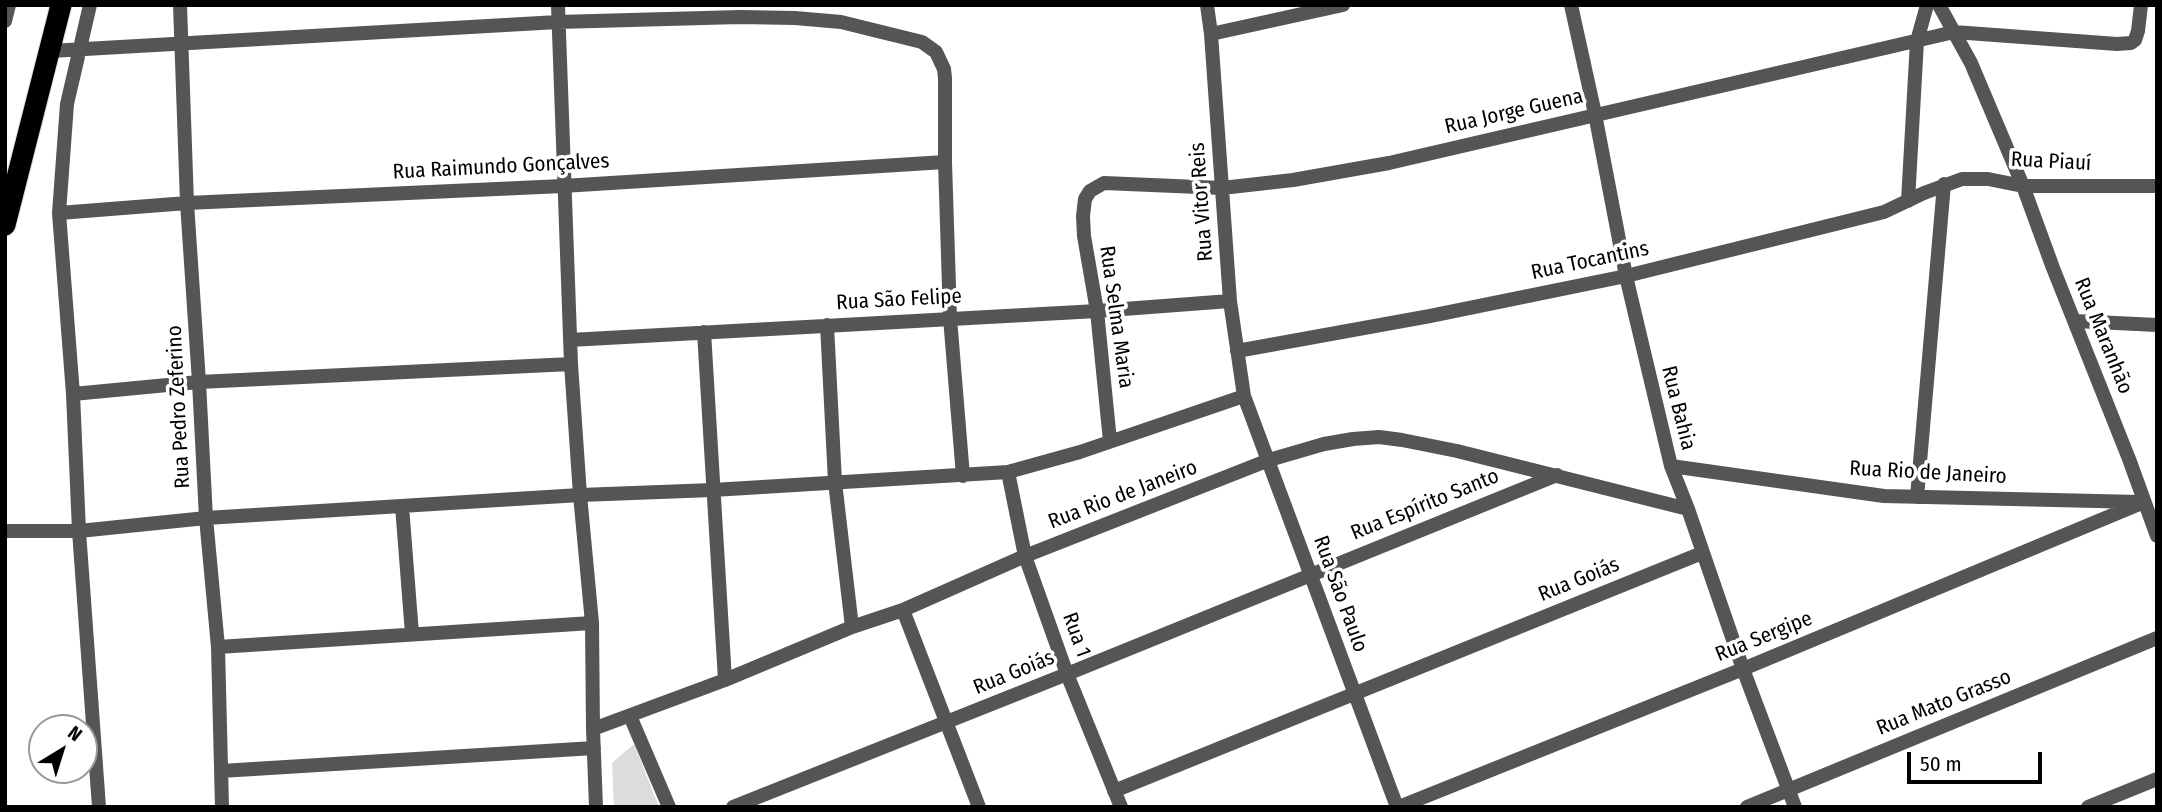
<!DOCTYPE html>
<html>
<head>
<meta charset="utf-8">
<style>
	body { margin:0 }
	#map { position:relative; width:2162px; height:812px; overflow:hidden; background:#fff; font-family:"Fira Sans Condensed",sans-serif }
	canvas { display:block }
	.frame { position:absolute; inset:0; border:7px solid #000; pointer-events:none }
	.north { position:absolute; left:28px; top:714px; width:70px; height:70px; box-sizing:border-box; background:#fff; border:2px solid #999; border-radius:50%; rotate:38deg; font-size:19px; font-weight:700; line-height:28px; text-align:center; color:#000 }
	.north::after { content:''; display:block; margin:auto; width:24px; height:32px; background:#000; clip-path:polygon(50% 0,100% 100%,50% 72%,0 100%) }
	.scale { position:absolute; left:1907px; top:752px; width:135px; height:32px; box-sizing:border-box; border:4px solid #000; border-top:0; padding-left:9px; font-size:21px; line-height:24px; white-space:nowrap; color:#000; -webkit-text-stroke:5px #fff; paint-order:stroke }
</style>
</head>
<body>
<div id="map">
<canvas width="2162" height="812"></canvas>
<div class="frame"></div>
<div class="north">N</div>
<div class="scale">50 m</div>
</div>
<script>
const ctx = document.querySelector('canvas').getContext('2d');
ctx.lineJoin = 'round';
function fillPath(path, color) { ctx.fillStyle = color; ctx.fill(path, 'evenodd'); }
const toPath = rows => new Path2D(rows.map(r => 'M' + r).join(''));
function trace(path, color, width, dash) { ctx.strokeStyle = color; ctx.lineWidth = width; ctx.lineCap = dash ? 'butt' : 'round'; ctx.setLineDash(dash || []); ctx.stroke(path); }
function write(font, color, halo, rows, align = 'center') {
  ctx.font = font + ' "Fira Sans Condensed",sans-serif'; ctx.lineWidth = 7; ctx.setLineDash([]); ctx.textBaseline = 'middle'; ctx.strokeStyle = halo; ctx.fillStyle = color; for (const [text, x, y, turn = 0] of rows) {
    ctx.save(); ctx.translate(x, y); ctx.rotate((+turn || 0) * Math.PI / 180); ctx.textAlign = isNaN(turn) ? turn : align; if (halo) ctx.strokeText(text, 0, 0); ctx.fillText(text, 0, 0); ctx.restore();
  }
}
const green = toPath([
	[634,744,659,807,614,807,612,763]
]);
const street = toPath([
	[90,5,67,104,59,213,73,394,79,531,99,807],
	[180,5,187,203,199,382,206,518,218,647,222,807],
	[558,5,571,364,580,495,592,623,593,729,596,807],
	[1207,5,1211,34,1230,301,1244,396,1397,807],
	[1571,5,1595,114,1626,276,1671,466,1688,509,1743,669,1795,807],
	[1939,5,1971,63,2023,186,2053,268,2129,459,2157,536],
	[5,21,9,5],
	[1211,34,1343,5],
	[50,51,558,22,740,17,795,18,841,22,922,42,936,52,944,69,945,78,945,162,950,318,963,476],
	[1908,201,1917,41,1927,5],
	[59,213,187,203,563,186,945,162],
	[2075,321,2157,325],
	[827,325,835,482,852,627],
	[704,332,725,680],
	[570,340,1097,311,1230,301],
	[1237,351,1430,316,1626,276,1884,212,1924,193,1962,179,1988,179,2023,186,2157,186],
	[73,394,199,382,571,364],
	[1110,441,1097,311,1084,236,1083,216,1085,199,1090,191,1104,183,1222,188,1293,180,1389,163,1954,32,2117,44,2131,43,2135,40,2138,31,2141,5],
	[1671,466,1884,496,2139,502],
	[1008,472,1025,556,1067,674,1121,807],
	[1917,497,1944,184],
	[402,506,412,634],
	[5,531,79,531,206,518,580,495,713,490,1008,472,1080,452,1244,396],
	[903,610,979,807],
	[218,647,592,623],
	[630,716,669,807],
	[593,729,725,680,852,627,903,610,1025,556,1269,460,1324,444,1353,439,1379,437,1402,440,1457,451,1688,509],
	[221,771,594,748],
	[1114,791,1702,553],
	[733,807,1067,674,1557,475],
	[1399,807,1743,669,2144,502],
	[1747,807,2157,638],
	[2088,807,2157,779]
]);
const highway = toPath([
	[5,225,61,5]
]);
const streetNames = [
	["Rua Jorge Guena",1514,112,-13],
	["Rua Piauí",2051,162,3],
	["Rua Raimundo Gonçalves",501,167,-3],
	["Rua Vitor Reis",1202,202,-94],
	["Rua Tocantins",1590,261,-12],
	["Rua São Felipe",899,300,-3],
	["Rua Selma Maria",1116,317,82],
	["Rua Maranhão",2103,336,68],
	["Rua Pedro Zeferino",179,407,-93],
	["Rua Bahia",1678,408,76],
	["Rua Rio de Janeiro",1928,473,3],
	["Rua Rio de Janeiro",1123,495,-21],
	["Rua Espírito Santo",1425,505,-22],
	["Rua Goiás",1579,580,-22],
	["Rua São Paulo",1340,594,70],
	["Rua 1",1076,635,70],
	["Rua Sergipe",1764,637,-22],
	["Rua Goiás",1014,673,-22],
	["Rua Mato Grasso",1944,703,-22]
];
fillPath(green, '#dcdcdc');
trace(highway, '#dbdbdb', 23);
trace(street, '#555', 14);
trace(highway, '#000', 21);
write('21px', '#000', '#fff', streetNames);
</script>
</body>
</html>
